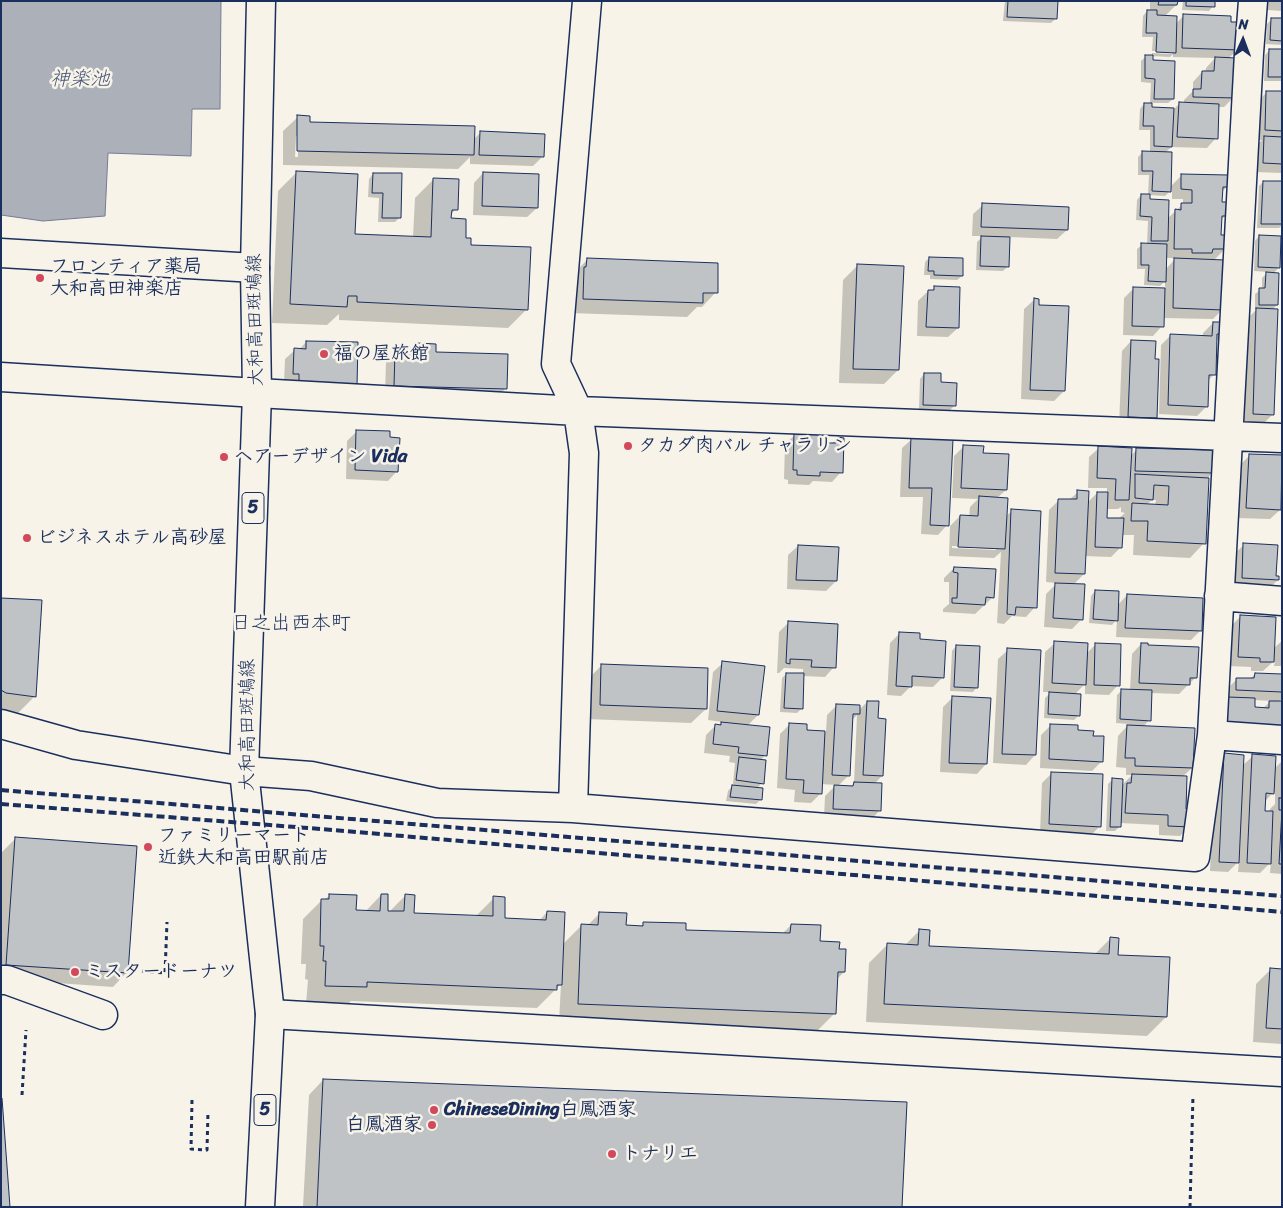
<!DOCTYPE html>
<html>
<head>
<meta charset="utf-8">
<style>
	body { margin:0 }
	#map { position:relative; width:1283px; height:1208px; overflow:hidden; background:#f7f3e8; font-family:Sriracha,sans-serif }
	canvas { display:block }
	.frame { position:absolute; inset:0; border:2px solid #1b2f5e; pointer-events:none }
	.north { position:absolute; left:1218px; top:15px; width:50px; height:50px; -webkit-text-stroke:4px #f7f3e8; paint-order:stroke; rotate:2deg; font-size:14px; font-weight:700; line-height:20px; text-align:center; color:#1b2f5e }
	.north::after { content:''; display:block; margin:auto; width:18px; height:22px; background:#1b2f5e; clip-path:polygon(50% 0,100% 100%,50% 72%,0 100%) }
</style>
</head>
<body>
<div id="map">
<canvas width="1283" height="1208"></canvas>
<div class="frame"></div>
<div class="north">N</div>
</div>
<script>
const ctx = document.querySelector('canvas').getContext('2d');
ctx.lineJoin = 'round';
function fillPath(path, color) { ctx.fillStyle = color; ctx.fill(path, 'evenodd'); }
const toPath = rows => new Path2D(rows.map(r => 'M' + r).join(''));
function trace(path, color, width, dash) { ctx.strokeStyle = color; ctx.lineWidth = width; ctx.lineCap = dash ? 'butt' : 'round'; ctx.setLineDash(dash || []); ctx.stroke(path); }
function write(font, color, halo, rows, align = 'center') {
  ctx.font = font + ' Sriracha,"Klee One",sans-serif'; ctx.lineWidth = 5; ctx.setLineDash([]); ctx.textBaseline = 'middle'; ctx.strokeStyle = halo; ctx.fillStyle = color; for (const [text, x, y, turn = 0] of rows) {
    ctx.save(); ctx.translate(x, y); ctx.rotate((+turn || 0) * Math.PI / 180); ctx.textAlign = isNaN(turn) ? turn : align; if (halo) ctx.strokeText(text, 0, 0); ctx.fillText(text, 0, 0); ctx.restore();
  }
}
const water = toPath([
	[1,1,221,1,220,109,192,109,191,156,108,153,105,216,43,221,1,215,1,1]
]);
const shadow = toPath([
	[1005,1,1057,1,1056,18,1051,23,1003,21],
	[1150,1,1176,1,1176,5,1164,17,1176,24,1183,16,1230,23,1238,49,1228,59,1233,98,1224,107,1218,107,1216,138,1207,148,1171,147,1165,153,1170,187,1182,175,1227,187,1221,192,1221,203,1226,215,1220,221,1220,236,1225,249,1213,261,1222,310,1213,319,1163,318,1162,326,1153,336,1123,335,1124,298,1134,288,1165,290,1165,281,1160,286,1144,285,1145,269,1137,269,1137,249,1142,245,1147,245,1148,221,1136,220,1137,200,1141,195,1148,196,1149,175,1138,175,1138,157,1143,152,1150,152,1150,130,1139,130,1140,109,1144,104,1150,104,1151,83,1141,82,1141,61,1146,56,1152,57,1152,53,1172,54,1172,51,1152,51,1153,37,1142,37,1143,16,1147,11,1150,11],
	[1173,54,1173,57,1215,58,1206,68,1205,72,1202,72,1193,82,1193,91,1184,100,1184,104,1179,104,1174,109,1150,108,1150,103,1168,103,1173,99,1152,62,1152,56,1170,57],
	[1172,189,1172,199,1183,199,1183,204,1167,219,1149,201,1149,195,1165,196],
	[1165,258,1176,258,1165,270],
	[1183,1,1214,1,1213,6,1209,11,1182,10],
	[1268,1,1282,1,1282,11,1268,10],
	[1272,19,1282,19,1282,45,1266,44,1267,24],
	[1270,50,1282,50,1282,81,1264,81,1265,55],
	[1267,92,1282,93,1282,173,1254,172,1255,147,1262,140,1256,140,1257,102],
	[298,117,309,123,473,140,480,133,543,156,533,166,470,164,470,157,458,169,283,165,283,131],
	[296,136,298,136,298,157,295,157],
	[297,172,354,235,413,237,415,198,434,179,456,209,450,215,450,219,469,246,527,309,508,328,339,320,339,314,327,325,272,323,278,191],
	[483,173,537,208,527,217,473,215,474,183],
	[373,174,399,218,395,222,378,222,379,198,368,197,369,179],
	[1263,182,1282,182,1282,226,1279,228,1257,228,1259,186],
	[983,205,1067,230,1057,239,1009,237,1007,267,1003,271,976,270,977,242,983,236,972,236,973,214],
	[1259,236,1279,267,1273,274,1277,305,1272,310,1273,414,1263,424,1244,423,1247,319,1257,309,1255,309,1255,294,1262,289,1262,278,1268,272,1254,271,1255,241],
	[929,258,962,276,957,280,930,279,930,275,924,275,925,262],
	[587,260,716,292,702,307,697,307,687,317,569,313,573,274],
	[857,266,898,370,884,384,839,383,843,280],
	[934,288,958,328,948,337,917,336,918,301,928,291,931,291],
	[1034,300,1037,306,1064,391,1054,401,1021,399,1024,309],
	[1213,323,1223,334,1216,341,1214,374,1208,381,1207,406,1197,416,1159,414,1161,345,1171,335,1203,337,1203,333],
	[1131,341,1156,417,1146,427,1119,426,1122,351],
	[306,342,356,385,284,383,285,359,295,350,299,350],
	[416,344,506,388,496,398,385,395,386,362,395,352,408,352],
	[924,374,940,383,955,405,950,410,919,409,920,379],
	[357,431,397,471,388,481,346,479,347,441],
	[795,435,823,444,831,444,837,439,841,472,832,482,813,481,809,485,788,484,788,480,784,479,785,444],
	[912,439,947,525,938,535,921,534,923,497,900,497,902,448],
	[964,446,982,454,1006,490,997,498,1005,517,1012,511,1035,607,1026,617,1012,616,1004,624,997,623,1001,552,994,558,949,556,950,526,960,516,969,517,970,507,978,499,952,498,954,456],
	[952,546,996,548,996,550,952,548],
	[1099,448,1130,456,1137,450,1212,473,1208,478,1204,543,1190,558,1133,555,1134,535,1122,535,1121,547,1111,557,1084,556,1084,574,1073,585,1082,619,1072,629,1044,627,1046,594,1057,583,1046,582,1049,510,1059,500,1069,500,1078,492,1087,503,1097,493,1107,493,1107,488,1088,488,1089,457],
	[1152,500,1156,500,1155,506,1146,505],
	[1121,507,1121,512,1125,513,1118,519,1106,519,1106,509,1118,509],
	[1250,455,1280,510,1270,519,1237,518,1240,465],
	[1244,545,1278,580,1268,589,1233,588,1234,554],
	[798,546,836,581,826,591,787,589,788,555],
	[954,568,993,597,975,614,943,612,943,609,949,604,949,582,944,582,944,578],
	[1095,591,1117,606,1127,595,1200,631,1191,640,1116,637,1117,619,1112,625,1089,623,1091,596],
	[1,599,35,696,16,715,1,713],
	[1241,616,1274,648,1282,641,1282,666,1274,666,1275,660,1263,671,1251,671,1251,667,1229,666,1231,626],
	[788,623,834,667,825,677,803,676,802,708,797,713,780,712,782,678,786,674,803,674,803,669,784,668,779,673,777,673,779,632],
	[899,634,919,640,943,677,933,687,911,686,901,696,887,695,890,643],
	[1055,643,1086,654,1096,644,1118,685,1109,695,1085,694,1085,684,1074,695,1079,715,1074,720,1044,718,1045,698,1051,692,1043,692,1045,652],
	[1141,644,1196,677,1179,694,1151,693,1149,720,1143,727,1192,768,1182,777,1185,811,1190,826,1180,836,1159,835,1159,825,1120,823,1120,826,1115,831,1106,831,1108,784,1113,779,1122,785,1132,775,1126,775,1126,768,1116,767,1118,736,1129,724,1116,723,1117,695,1122,690,1130,691,1132,654],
	[956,646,977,687,973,692,950,691,952,651],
	[1008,650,1035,755,1026,765,993,763,998,659],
	[723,663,758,715,747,726,765,755,760,761,762,783,757,788,761,799,756,804,726,801,728,791,734,784,733,784,735,763,729,762,730,756,704,753,706,735,715,726,718,726,723,722,708,720,713,672],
	[602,665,706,709,691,723,586,719,587,680],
	[1255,674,1282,675,1282,699,1217,741,1227,689,1237,679,1250,679],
	[1254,700,1271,701,1262,709,1253,708],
	[953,697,986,764,977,774,940,772,943,707],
	[867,702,877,720,882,776,874,784,880,784,879,811,870,821,824,818,825,796,836,785,821,784,821,793,811,803,794,802,795,790,777,788,780,734,790,724,805,731,826,732,827,715,836,706,859,710],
	[857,715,854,783,851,787,838,786,849,775,851,721],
	[1051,725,1092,737,1102,761,1092,771,1040,768,1041,735],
	[1224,755,1242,766,1253,756,1274,769,1282,761,1282,874,1270,873,1271,862,1260,873,1238,872,1239,861,1228,872,1210,871,1214,764],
	[1275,791,1275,804,1270,809,1270,812,1264,812,1264,802],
	[1052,773,1100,826,1090,836,1040,834,1042,783],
	[16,838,127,972,113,987,1,979,1,853],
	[330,895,355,912,365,912,381,895,386,912,389,912,405,896,413,915,475,917,494,898,503,919,539,921,547,912,562,945,581,926,587,926,599,914,625,927,640,927,644,923,685,931,782,934,791,925,819,942,838,950,844,972,836,980,835,1013,816,1032,559,1022,561,984,537,1008,351,1001,346,1006,306,1004,308,980,305,979,306,964,301,964,303,919,322,900,324,900],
	[920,930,928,947,1094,955,1110,939,1117,956,1166,1017,1147,1036,866,1022,869,963,888,944,905,945],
	[1270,970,1282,970,1282,1044,1253,1042,1256,984],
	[323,1080,901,1207,303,1207,309,1095]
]);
const building = toPath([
	[1008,1,1058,1,1057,19,1007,17,1008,1],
	[1159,1,1178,1,1177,5,1158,5,1159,1],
	[1186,1,1215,1,1215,7,1186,6,1186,1],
	[1147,10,1157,10,1157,15,1177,16,1176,53,1156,52,1157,33,1146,33,1147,10],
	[1183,14,1231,16,1231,22,1240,22,1239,50,1182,48,1183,14],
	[1271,18,1282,18,1282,41,1270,40,1271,18],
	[1269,49,1282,49,1282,77,1268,77,1269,49],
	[1145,55,1153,55,1153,60,1175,61,1174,99,1154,99,1155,79,1145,78,1145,55],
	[1215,57,1236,58,1235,98,1193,97,1193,89,1201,89,1202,71,1214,71,1215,57],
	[1266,91,1282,91,1282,131,1265,130,1266,91],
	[1179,102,1219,104,1218,139,1177,137,1179,102],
	[1144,103,1152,103,1152,107,1174,108,1172,147,1154,146,1154,126,1143,126,1144,103],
	[297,115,310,116,310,122,475,126,474,155,297,151,297,115],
	[480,131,545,134,544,157,479,155,480,131],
	[1264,136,1282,137,1282,164,1263,163,1264,136],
	[1142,151,1172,152,1171,192,1152,191,1153,171,1142,171,1142,151],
	[296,171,358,174,355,234,431,237,433,178,459,179,458,210,452,210,451,218,466,219,466,238,471,238,471,245,531,247,528,310,357,302,357,296,348,296,347,307,290,304,296,171],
	[483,172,539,174,538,208,482,206,483,172],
	[373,173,402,173,401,218,382,218,383,193,372,193,373,173],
	[1181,174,1228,175,1228,187,1223,187,1222,202,1228,202,1227,216,1222,216,1221,235,1227,235,1226,249,1213,249,1212,253,1192,253,1192,249,1174,249,1175,209,1181,210,1181,203,1192,203,1192,190,1181,189,1181,174],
	[1263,181,1282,181,1282,224,1261,224,1263,181],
	[1141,194,1150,194,1150,199,1169,200,1168,241,1151,241,1152,217,1140,216,1141,194],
	[982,203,1069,207,1068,230,981,227,982,203],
	[1259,235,1281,236,1280,268,1258,267,1259,235],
	[981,236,1010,237,1009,267,980,266,981,236],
	[1141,243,1167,244,1166,282,1148,281,1149,265,1141,265,1141,243],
	[929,257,963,258,963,276,934,275,934,271,928,271,929,257],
	[587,258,718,263,718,293,703,293,703,303,583,299,584,267,586,267,587,258],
	[1174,258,1225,260,1223,310,1173,308,1174,258],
	[857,264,904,266,899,370,853,369,857,264],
	[1266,272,1279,273,1278,305,1259,305,1259,288,1265,288,1266,272],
	[934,286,960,287,959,328,926,327,928,290,934,290,934,286],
	[1133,287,1165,288,1164,327,1132,326,1133,287],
	[1034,298,1039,299,1039,305,1069,306,1065,391,1030,390,1034,298],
	[1256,308,1278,309,1274,415,1253,414,1256,308],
	[1213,322,1225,322,1224,334,1217,334,1216,375,1209,375,1208,407,1168,405,1170,334,1212,336,1213,322],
	[1131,340,1156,341,1155,359,1159,359,1157,418,1128,417,1131,340],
	[306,341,358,342,357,386,299,384,299,374,293,374,294,348,306,349,306,341],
	[416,343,436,344,436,352,508,354,507,389,394,386,395,351,416,351,416,343],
	[924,373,941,373,941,382,957,383,956,406,923,405,924,373],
	[356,430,390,431,390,437,400,438,398,472,355,470,356,430],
	[794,433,824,435,824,443,836,443,837,437,844,438,843,473,820,472,820,476,797,475,797,470,793,470,794,433],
	[911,437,953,439,949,526,930,525,932,488,909,488,911,437],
	[963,445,984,446,983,453,1009,454,1007,490,961,488,963,445],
	[1098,446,1132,448,1129,500,1115,500,1116,479,1097,478,1098,446],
	[1136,448,1214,450,1214,473,1135,471,1136,448],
	[1249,454,1282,455,1281,510,1246,508,1249,454],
	[1135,474,1209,478,1206,544,1147,541,1148,521,1131,521,1132,503,1168,505,1169,486,1154,485,1153,500,1135,498,1135,474],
	[1077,490,1089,491,1085,574,1055,573,1058,499,1077,499,1077,490],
	[1097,492,1108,492,1107,518,1124,518,1122,548,1095,547,1097,492],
	[979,496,1008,498,1005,549,958,547,960,515,978,516,979,496],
	[1011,509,1041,511,1037,608,1016,607,1015,615,1007,614,1011,509],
	[1243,543,1278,545,1276,576,1279,576,1279,580,1242,578,1243,543],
	[798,545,839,547,837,581,796,580,798,545],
	[954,567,996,569,994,598,986,597,985,605,952,603,952,598,957,598,958,573,953,572,954,567],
	[1055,583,1085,584,1083,620,1053,618,1055,583],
	[1095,590,1119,591,1118,621,1093,619,1095,590],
	[1127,594,1203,598,1202,631,1125,628,1127,594],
	[1,598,42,600,36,697,6,693,1,690,1,598],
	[1240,615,1276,617,1274,662,1260,662,1260,658,1238,657,1240,615],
	[788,621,838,624,836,668,811,667,812,660,790,659,790,664,786,663,788,621],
	[899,632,920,633,920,639,946,641,944,678,912,676,912,687,896,686,899,632],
	[1054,641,1088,643,1086,685,1052,683,1054,641],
	[1095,643,1121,644,1120,686,1094,685,1095,643],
	[1141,643,1148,643,1148,645,1199,647,1197,678,1190,678,1190,685,1139,683,1141,643],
	[956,645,980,646,978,688,954,687,956,645],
	[1007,648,1041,650,1036,755,1002,754,1007,648],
	[722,661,765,666,759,715,717,711,722,661],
	[601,664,708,668,707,709,600,705,601,664],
	[786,673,804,673,803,709,784,708,786,673],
	[1255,673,1282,674,1282,692,1236,690,1236,678,1254,678,1255,673],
	[1121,689,1152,690,1151,721,1120,719,1121,689],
	[1049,692,1081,694,1080,716,1048,714,1049,692],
	[952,696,991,698,987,764,949,763,952,696],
	[1228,697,1255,698,1255,707,1269,708,1269,701,1282,701,1282,735,1226,732,1228,697],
	[867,701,879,701,878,718,886,719,883,776,863,775,867,701],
	[836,704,860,705,860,714,853,714,850,776,832,775,836,704],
	[721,722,770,727,767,756,738,753,739,747,713,744,715,724,721,725,721,722],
	[789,723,807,724,807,730,825,731,822,794,803,793,804,780,786,779,789,723],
	[1050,724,1078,725,1078,730,1094,731,1093,736,1104,736,1103,762,1049,759,1050,724],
	[1127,725,1195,728,1193,768,1135,766,1135,758,1125,758,1127,725],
	[1224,753,1244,755,1239,863,1219,862,1224,753],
	[1252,754,1276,756,1274,794,1266,793,1265,811,1273,811,1271,864,1247,863,1252,754],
	[739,757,766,760,764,784,736,780,739,757],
	[1051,772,1103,774,1101,827,1049,824,1051,772],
	[1132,774,1187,776,1186,809,1192,810,1191,827,1168,826,1168,815,1125,813,1127,783,1131,783,1132,774],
	[1112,778,1123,779,1121,827,1110,827,1112,778],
	[854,782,882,783,881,811,833,809,834,785,853,786,854,782],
	[732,785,763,788,762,800,730,797,732,785],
	[1279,798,1282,798,1282,864,1279,864,1282,810,1279,810,1279,798],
	[15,837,137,846,128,973,6,965,15,837],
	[329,894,357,895,356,910,380,911,381,894,388,894,388,911,404,911,405,894,415,895,414,913,493,916,493,896,505,897,505,918,546,920,547,911,565,912,562,985,557,985,557,990,367,982,367,987,325,986,326,961,323,961,324,946,320,946,321,899,329,899,329,894],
	[599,912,627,913,626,925,643,926,643,922,686,923,686,930,790,933,791,924,821,925,820,941,840,942,839,949,846,949,845,972,838,972,836,1014,578,1004,581,924,598,925,599,912],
	[919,929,930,930,929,946,1109,954,1110,937,1119,938,1118,955,1170,957,1167,1017,884,1004,887,943,918,945,919,929],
	[1270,968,1282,969,1282,1029,1266,1028,1270,968],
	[323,1079,907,1102,902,1207,317,1207,323,1079],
	[1,1098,2,1098,10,1207,1,1207,1,1098]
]);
const path = toPath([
	[142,971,165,973,167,922],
	[22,1095,26,1030],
	[192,1100,191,1149,207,1150,208,1112],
	[1190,1207,1193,1095]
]);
const minor = toPath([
	[1,253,255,268],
	[1,377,257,393,578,411,1282,438],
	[1219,596,1282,601],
	[1,724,76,745,244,771,311,776,437,803,573,808,1195,857,1212,735,1249,53,1253,1],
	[1212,735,1282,740],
	[573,808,584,453,578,411,556,364,587,1],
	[1,980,7,980,103,1015],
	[270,1014,1282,1072]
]);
const major = toPath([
	[260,1207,270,1014,244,771,257,393,255,268,261,1]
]);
const rail = toPath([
	[1,790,1282,896],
	[1,804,333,830,1282,912]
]);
const markers = [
	[40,278,5,"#d1495b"],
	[324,354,5,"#d1495b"],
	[628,446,5,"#d1495b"],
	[224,457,5,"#d1495b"],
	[27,538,5,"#d1495b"],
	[148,847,5,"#d1495b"],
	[75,972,5,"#d1495b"],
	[434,1110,5,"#d1495b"],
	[432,1125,5,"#d1495b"],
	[612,1154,5,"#d1495b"]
];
const shields = [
	[253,508,22],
	[265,1110,22]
];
const shieldNames = [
	["5",253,508],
	["5",265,1110]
];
const poiNames = [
	["フロンティア薬局",50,267],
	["大和高田神楽店",50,289],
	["福の屋旅館",334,354],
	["タカダ肉バル チャラリン",638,446],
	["ヘアーデザイン Vida",234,457],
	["ビジネスホテル高砂屋",37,538],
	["ファミリーマート",158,836],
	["近鉄大和高田駅前店",158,858],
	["ミスタードーナツ",85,972],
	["ChineseDining白鳳酒家",444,1110],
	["白鳳酒家",422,1125,"right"],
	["トナリエ",622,1154]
];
const streetNames = [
	["大和高田斑鳩線",256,320,-91],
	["大和高田斑鳩線",248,725,-90]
];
const waterNames = [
	["神楽池",80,80]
];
const neighbourhoodNames = [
	["日之出西本町",291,624]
];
fillPath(water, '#acb0b9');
trace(water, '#727c95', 1);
fillPath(shadow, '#0003');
fillPath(building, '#c0c3c5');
trace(building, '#1b2f5e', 1);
trace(minor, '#1b2f5e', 31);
trace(major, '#1b2f5e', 31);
trace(path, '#1b2f5e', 3, [4, 4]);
trace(minor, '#f7f3e8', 28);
trace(major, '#f7f3e8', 28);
trace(rail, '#1b2f5e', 4, [8, 4]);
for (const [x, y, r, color] of markers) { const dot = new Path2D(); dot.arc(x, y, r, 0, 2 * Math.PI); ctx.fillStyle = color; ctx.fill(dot); trace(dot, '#f7f3e8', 2); }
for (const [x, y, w] of shields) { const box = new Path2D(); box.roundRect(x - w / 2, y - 15.5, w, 31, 4); ctx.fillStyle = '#f7f3e8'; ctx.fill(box); trace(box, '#1b2f5e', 1); }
write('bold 18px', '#1b2f5e', null, shieldNames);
write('bold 19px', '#1b2f5e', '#f7f3e8', poiNames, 'left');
write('19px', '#1b2f5e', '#f7f3e8', streetNames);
write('italic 20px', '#465679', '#f7f3e8', waterNames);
write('20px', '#1b2f5e', '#f7f3e8', neighbourhoodNames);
</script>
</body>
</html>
